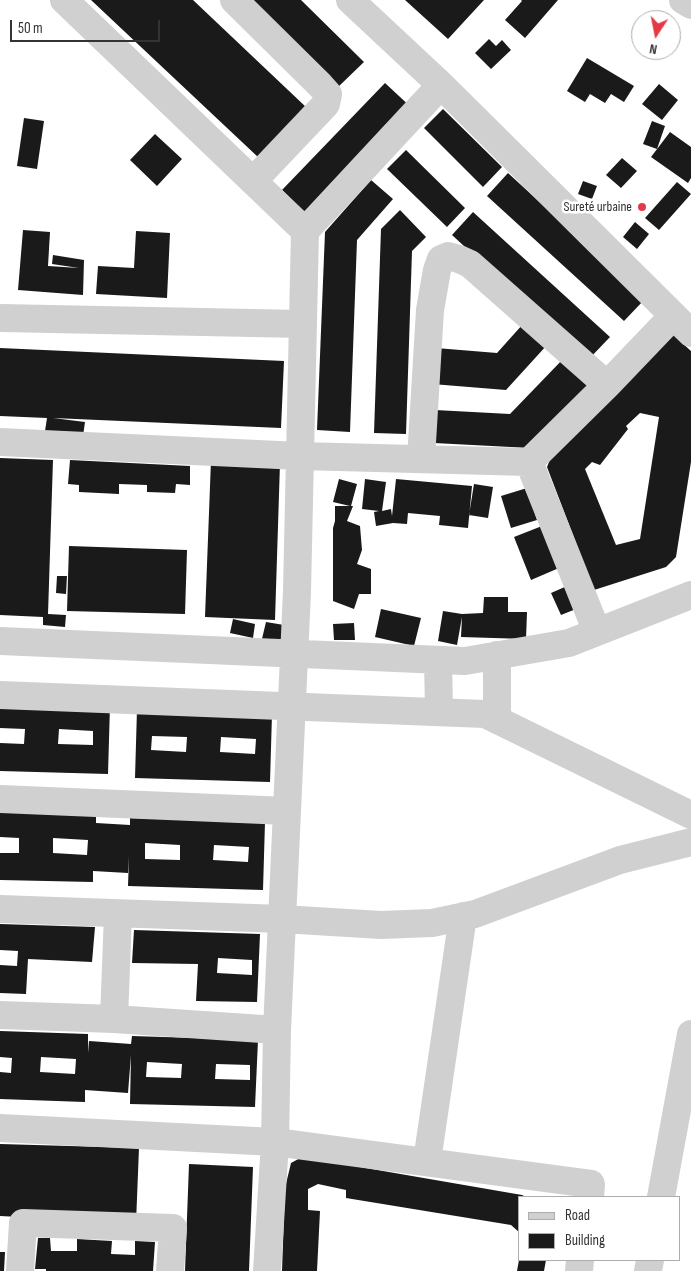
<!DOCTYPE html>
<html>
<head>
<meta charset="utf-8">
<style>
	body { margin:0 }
	#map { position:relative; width:691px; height:1271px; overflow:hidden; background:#fff; font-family:"Sofia Sans Condensed",sans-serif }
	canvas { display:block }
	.legend { position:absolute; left:518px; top:1196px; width:162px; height:65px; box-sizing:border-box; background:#fff; border:1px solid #adadad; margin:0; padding:6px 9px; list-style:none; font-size:15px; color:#333 }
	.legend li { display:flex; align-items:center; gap:10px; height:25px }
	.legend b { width:25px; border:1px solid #adadad }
	.north { position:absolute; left:631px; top:10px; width:50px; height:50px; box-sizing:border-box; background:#fff; border:1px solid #adadad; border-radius:50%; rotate:191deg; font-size:14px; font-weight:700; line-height:20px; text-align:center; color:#333 }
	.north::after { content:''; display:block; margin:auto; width:18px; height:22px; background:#e63946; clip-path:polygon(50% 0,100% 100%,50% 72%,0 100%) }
	.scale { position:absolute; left:10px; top:20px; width:150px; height:22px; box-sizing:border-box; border:2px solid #333; border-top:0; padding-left:6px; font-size:15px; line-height:18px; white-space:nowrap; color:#333; -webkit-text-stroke:4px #fff; paint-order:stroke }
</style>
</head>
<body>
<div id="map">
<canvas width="691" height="1271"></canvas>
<ul class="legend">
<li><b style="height:6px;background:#d0d0d0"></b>Road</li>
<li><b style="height:14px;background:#1a1a1a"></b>Building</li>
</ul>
<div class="north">N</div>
<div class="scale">50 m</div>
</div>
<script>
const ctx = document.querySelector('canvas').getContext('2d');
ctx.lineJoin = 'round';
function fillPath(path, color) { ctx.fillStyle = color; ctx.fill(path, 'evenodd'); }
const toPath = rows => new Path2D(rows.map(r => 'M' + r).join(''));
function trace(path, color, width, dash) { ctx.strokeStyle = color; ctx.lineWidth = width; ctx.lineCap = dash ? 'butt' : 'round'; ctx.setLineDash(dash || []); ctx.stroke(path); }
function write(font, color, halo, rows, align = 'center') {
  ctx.font = font + ' "Sofia Sans Condensed",sans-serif'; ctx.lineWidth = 5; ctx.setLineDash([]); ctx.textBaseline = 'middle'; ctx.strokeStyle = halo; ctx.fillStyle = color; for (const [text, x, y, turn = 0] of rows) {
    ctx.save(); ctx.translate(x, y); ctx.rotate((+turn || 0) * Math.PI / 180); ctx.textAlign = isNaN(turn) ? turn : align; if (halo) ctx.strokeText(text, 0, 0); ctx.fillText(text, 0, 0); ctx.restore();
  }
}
const building = toPath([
	[91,0,193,0,307,108,259,158],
	[246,0,301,0,364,62,336,89],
	[405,0,484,0,448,39],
	[521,0,558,0,525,38,505,20,522,1],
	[489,39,496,46,502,40,511,50,491,69,475,53],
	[587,58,634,86,624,102,611,94,605,103,590,94,585,102,567,91],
	[385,83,414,110,310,218,282,190],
	[659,84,678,100,662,120,642,104],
	[443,109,502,167,483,187,424,128],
	[24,118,44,121,37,169,17,166],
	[652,121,665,126,657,149,643,144],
	[670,132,691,147,691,178,688,183,651,157],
	[155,134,182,159,157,186,130,160],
	[406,150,465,208,447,227,387,169],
	[622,158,637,171,621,188,606,175],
	[508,173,645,299,624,321,487,196],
	[371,180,393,199,357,240,350,432,317,430,325,232],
	[583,181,597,186,592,199,578,194],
	[677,182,691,194,659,230,645,218],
	[400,210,426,237,412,251,406,434,374,433,381,229],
	[473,212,610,337,588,360,452,235],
	[635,222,649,234,637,249,623,237],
	[23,230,50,232,48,266,79,268,52,264,53,255,84,260,83,295,18,290],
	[136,231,170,233,167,298,96,294,98,266,134,268],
	[523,324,547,345,506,390,432,384,436,348,497,353],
	[671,333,691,351,691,462,676,557,666,567,594,590,547,467,551,457],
	[640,413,659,417,640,539,616,545,585,469,592,462,600,465,628,429,626,426],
	[0,348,284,361,281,428,53,418,85,422,83,436,45,431,47,418,0,416],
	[565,357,592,383,530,448,434,443,435,410,510,414],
	[0,458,53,460,48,614,66,615,65,627,43,625,43,617,0,615],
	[70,460,190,466,190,485,176,484,175,493,147,492,147,485,119,484,119,494,79,492,79,485,68,484],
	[211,460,280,463,275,620,205,617],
	[339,479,357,484,351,506,353,506,347,521,360,526,362,550,357,564,371,569,371,594,359,594,354,609,333,601,333,528,335,521,335,506,350,506,333,502],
	[365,479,386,482,382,511,391,509,392,516,396,479,472,486,468,528,439,525,440,516,408,513,407,524,393,523,376,526,374,512,379,511,362,509],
	[474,484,493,487,488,518,469,515],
	[527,488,537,520,511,528,501,496],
	[542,526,559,568,531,580,514,537],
	[69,546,187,550,185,614,67,611],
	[57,576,67,576,66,594,56,593],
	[567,586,576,609,561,615,551,593],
	[484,597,508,597,508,612,527,612,526,639,461,637,462,617,457,645,438,641,443,611,462,614,483,613],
	[381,609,421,618,414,646,375,637],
	[233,619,255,624,253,638,230,633],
	[266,622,284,625,280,647,261,643],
	[354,623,355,640,334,640,333,624],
	[0,702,110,705,108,774,0,771,0,743,24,744,25,729,0,728],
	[59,729,93,731,93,745,58,744],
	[137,709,272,714,270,782,135,778],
	[152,736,187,737,186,752,151,750],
	[221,737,256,739,255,754,220,752],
	[0,812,96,814,96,823,130,825,130,818,265,822,263,890,128,886,129,856,128,873,93,871,93,882,0,880,0,853,19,853,19,838,0,837],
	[53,838,88,840,87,855,53,853],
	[145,843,180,845,180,860,145,859],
	[214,845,249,847,248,862,213,860],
	[0,924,95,927,92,962,28,959,26,994,0,993,0,965,17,966,18,951,0,950],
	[134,930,260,934,257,1002,196,1001,198,964,132,963],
	[218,958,252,960,252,975,217,973],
	[0,1031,88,1034,88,1053,89,1041,131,1044,132,1036,258,1040,255,1107,130,1104,131,1055,128,1093,85,1090,85,1102,0,1099,0,1072,11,1073,12,1058,0,1057],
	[41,1057,76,1059,75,1074,40,1072],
	[147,1062,182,1064,181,1078,146,1077],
	[216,1064,250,1065,250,1080,215,1079],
	[0,1144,139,1148,136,1223,0,1216],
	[302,1157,522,1195,526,1197,520,1197,520,1233,511,1225,346,1198,346,1190,318,1184,308,1189,308,1210,320,1211,317,1271,282,1271,285,1188,291,1163],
	[189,1164,253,1167,249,1271,185,1271],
	[38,1238,50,1238,51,1251,77,1251,77,1239,112,1241,111,1254,135,1255,135,1241,155,1242,153,1271,46,1271,46,1269,35,1269],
	[0,1252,5,1252,4,1271,0,1271],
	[519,1260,546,1260,544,1271,517,1271]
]);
const minor = toPath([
	[64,0,305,231,297,591,277,1030,275,1142,267,1271],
	[234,0,320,85,328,94,326,104,253,181],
	[350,0,441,85,691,333],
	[683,0,691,5],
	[305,231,441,85],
	[0,318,303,324],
	[0,442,300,456,529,462],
	[421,459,430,310,437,270,441,259,448,256,459,259,470,264,607,385],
	[597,632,529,462,607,385,673,316],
	[0,641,465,661,569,643,691,595],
	[497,655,497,720],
	[438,660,439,712],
	[0,695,485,714,691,815],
	[0,799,287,811],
	[0,909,282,919,381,925,432,923,475,914,620,860,691,842],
	[0,1015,114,1019,277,1030],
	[114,1019,118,914],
	[0,1128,275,1142,591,1184,590,1197],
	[427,1161,463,916],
	[661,1197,691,1034],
	[20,1271,23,1223,173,1228,170,1271],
	[579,1271,580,1260],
	[648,1271,650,1260]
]);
const markers = [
	[642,207,5,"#e63946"]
];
const poiNames = [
	["Sureté urbaine",632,207]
];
fillPath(building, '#1a1a1a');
trace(minor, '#d0d0d0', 28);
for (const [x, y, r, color] of markers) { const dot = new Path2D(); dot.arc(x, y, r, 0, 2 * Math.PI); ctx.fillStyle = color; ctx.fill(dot); trace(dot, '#fff', 2); }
write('14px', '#333', '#fff', poiNames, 'right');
</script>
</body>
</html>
